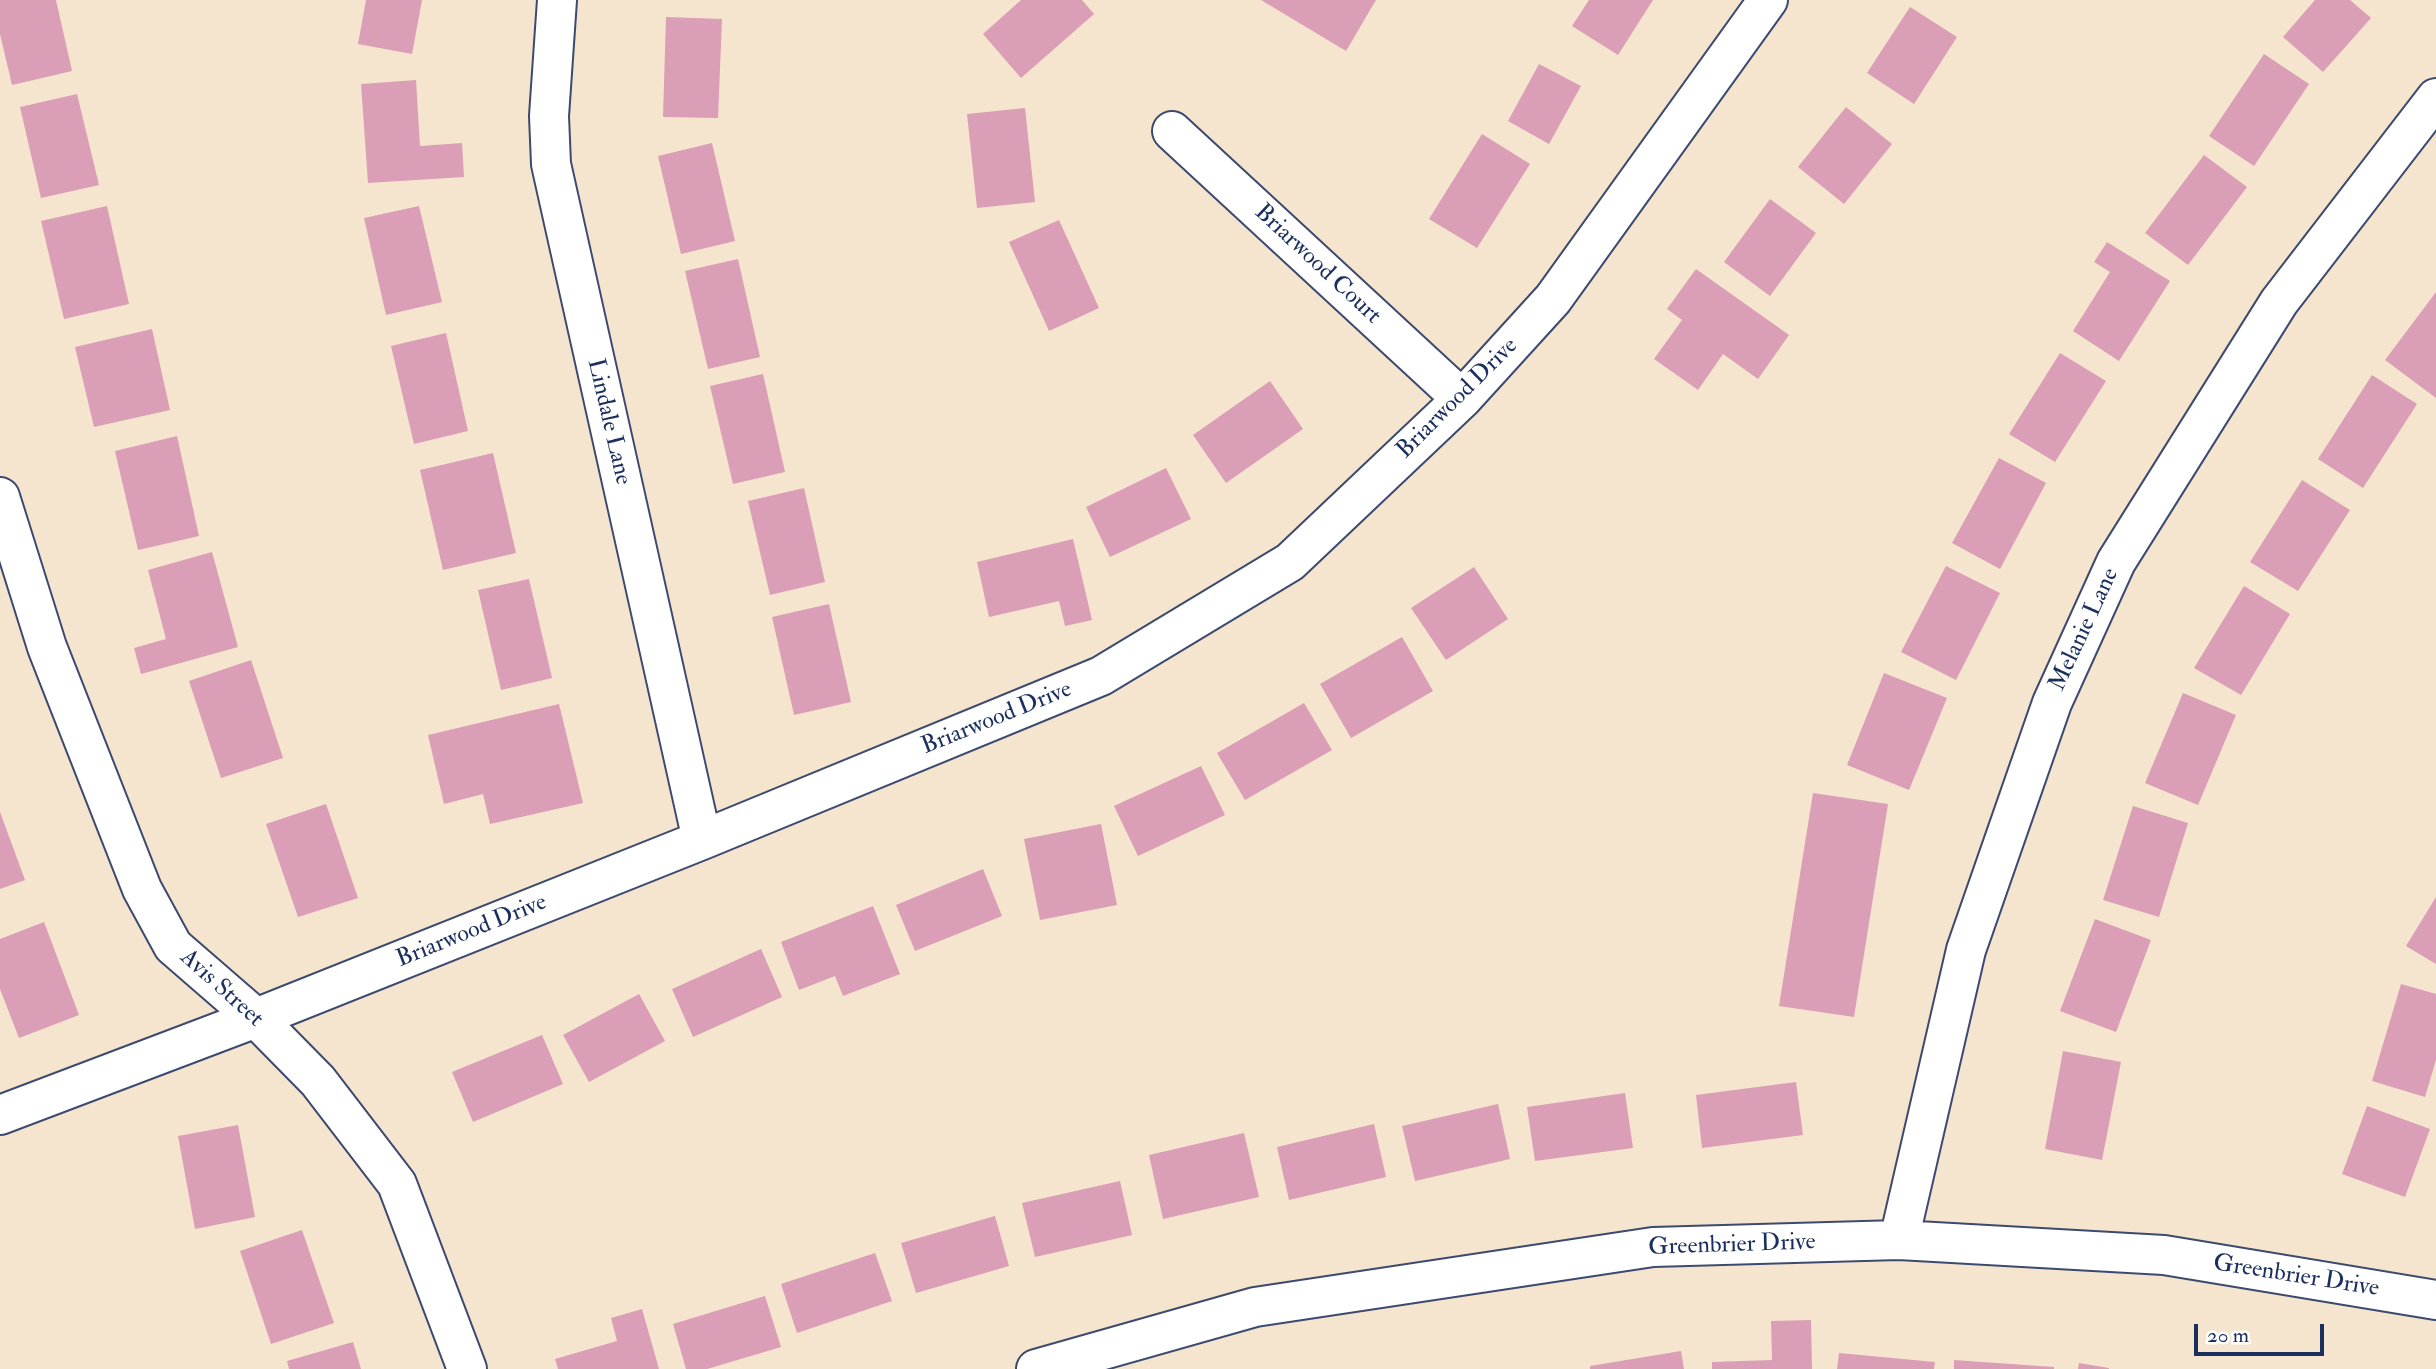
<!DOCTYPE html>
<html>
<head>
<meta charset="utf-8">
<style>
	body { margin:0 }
	#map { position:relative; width:2436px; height:1369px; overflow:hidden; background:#f5e5ce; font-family:"IM FELL Double Pica",serif }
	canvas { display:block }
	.scale { position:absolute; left:2194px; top:1324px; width:130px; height:32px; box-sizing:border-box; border:4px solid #1b2f5e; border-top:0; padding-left:9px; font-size:21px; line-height:24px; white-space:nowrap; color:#1b2f5e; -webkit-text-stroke:5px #fff; paint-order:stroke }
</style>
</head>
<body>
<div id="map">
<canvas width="2436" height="1369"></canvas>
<div class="scale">20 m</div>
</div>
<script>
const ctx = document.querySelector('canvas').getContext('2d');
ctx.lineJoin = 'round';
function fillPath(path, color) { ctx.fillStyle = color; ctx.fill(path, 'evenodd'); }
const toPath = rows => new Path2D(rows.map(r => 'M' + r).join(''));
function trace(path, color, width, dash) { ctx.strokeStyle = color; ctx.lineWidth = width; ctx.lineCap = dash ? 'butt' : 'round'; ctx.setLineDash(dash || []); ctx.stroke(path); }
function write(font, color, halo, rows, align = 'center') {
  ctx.font = font + ' "IM FELL Double Pica",serif'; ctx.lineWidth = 6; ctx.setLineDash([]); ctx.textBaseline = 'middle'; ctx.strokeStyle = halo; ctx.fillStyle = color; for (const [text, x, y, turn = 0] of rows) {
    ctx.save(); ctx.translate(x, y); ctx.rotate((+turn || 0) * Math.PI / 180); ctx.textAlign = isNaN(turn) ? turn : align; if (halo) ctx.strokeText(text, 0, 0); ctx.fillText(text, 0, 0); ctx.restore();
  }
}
const building = toPath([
	[0,0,56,0,72,71,12,85,0,34],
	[366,0,422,0,412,54,358,44],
	[1021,0,1082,0,1094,14,1021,78,983,34],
	[1261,0,1376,0,1346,51],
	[1589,0,1653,0,1618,55,1572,26],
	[2315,0,2350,0,2371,18,2323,72,2283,37],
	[1910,7,1957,37,1914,104,1867,73],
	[666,17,722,19,718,118,663,117],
	[2264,54,2309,84,2254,166,2209,136],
	[1539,64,1581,86,1549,144,1508,121],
	[416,80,420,146,462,143,464,177,368,183,361,84],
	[77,94,99,185,41,198,20,107],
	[1846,107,1892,144,1844,204,1798,167],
	[1025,108,1035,202,977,208,967,114],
	[1482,134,1530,164,1477,248,1429,219],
	[712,143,735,241,681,254,658,156],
	[2204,155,2247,187,2188,265,2145,233],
	[1770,199,1816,233,1770,296,1724,262],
	[107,206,129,304,64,319,41,221],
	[419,206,442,302,386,315,364,218],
	[1059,220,1099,308,1049,331,1009,242],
	[2107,242,2170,281,2119,361,2073,331,2110,272,2094,262],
	[738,259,760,357,708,369,685,271],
	[1696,269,1789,335,1758,379,1723,354,1698,390,1654,359,1682,320,1667,309],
	[2436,292,2436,398,2385,360],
	[152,329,170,410,94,427,75,347],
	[446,333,468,431,414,444,391,346],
	[2060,353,2106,381,2055,462,2009,434],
	[763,374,785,472,733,484,710,386],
	[2372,375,2417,404,2363,488,2318,459],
	[1270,381,1303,429,1226,483,1193,435],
	[177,436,199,536,138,550,115,451],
	[493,453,516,553,443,570,420,470],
	[1999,458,2046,483,2000,569,1952,543],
	[1166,468,1191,519,1110,557,1086,507],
	[2302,480,2350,510,2298,591,2250,562],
	[804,488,825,582,770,595,748,501],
	[1073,539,1092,620,1065,626,1059,601,989,617,977,562],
	[212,552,238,647,141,674,134,648,166,639,148,570],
	[1946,566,2000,593,1956,680,1901,652],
	[1474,567,1508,619,1446,660,1411,608],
	[529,579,552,678,501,690,478,590],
	[2244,586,2290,614,2241,695,2194,668],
	[829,604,851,702,794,715,772,617],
	[1402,637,1433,691,1351,738,1320,684],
	[251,660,283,758,221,778,189,681],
	[1884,673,1947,698,1909,790,1847,765],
	[2183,693,2236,715,2198,805,2145,783],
	[1304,703,1332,750,1245,800,1217,753],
	[559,704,583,803,490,824,483,794,444,804,428,735],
	[1201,766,1225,815,1138,856,1114,806],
	[1813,793,1888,804,1854,1017,1779,1006],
	[326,804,358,898,298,917,266,824],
	[2133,806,2188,823,2159,917,2103,900],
	[0,812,25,880,0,889],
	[1101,824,1117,905,1040,920,1024,839],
	[983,869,1002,916,915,951,896,905],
	[2436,897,2436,964,2406,946],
	[873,906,900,974,843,996,835,976,799,990,781,942],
	[2095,919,2151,940,2116,1032,2060,1011],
	[44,922,79,1015,19,1038,0,989,0,939],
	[761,949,782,997,693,1037,672,989],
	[2401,984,2436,994,2436,1060,2425,1097,2372,1081],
	[639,994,665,1041,589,1082,563,1035],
	[542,1035,563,1084,473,1122,452,1072],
	[2063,1051,2121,1062,2102,1160,2045,1149],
	[1796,1082,1803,1135,1702,1148,1696,1095],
	[1625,1093,1633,1148,1535,1161,1527,1107],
	[1498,1104,1510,1159,1415,1181,1402,1126],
	[2367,1106,2430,1129,2405,1197,2342,1174],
	[1374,1124,1386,1177,1289,1200,1277,1147],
	[238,1125,255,1217,195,1229,178,1136],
	[1244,1133,1259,1197,1163,1219,1149,1155],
	[1120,1181,1132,1235,1035,1257,1022,1203],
	[995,1216,1009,1266,916,1293,901,1243],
	[302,1230,334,1323,271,1344,240,1251],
	[875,1253,892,1301,797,1333,781,1284],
	[765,1296,781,1347,707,1369,686,1369,673,1324],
	[642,1309,659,1369,558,1369,555,1359,617,1341,611,1318],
	[1811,1320,1812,1369,1712,1369,1712,1362,1772,1360,1771,1321],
	[353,1342,361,1369,289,1369,287,1361],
	[1681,1351,1684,1369,1590,1369,1590,1366],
	[1839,1353,1935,1362,1934,1369,1837,1369],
	[1954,1360,2054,1367,2054,1369,1954,1369],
	[2079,1363,2109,1368,2109,1369,2078,1369]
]);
const minor = toPath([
	[557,0,549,116,551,164,702,840],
	[1172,131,1462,399],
	[0,497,47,647,142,889,173,946,256,1018,318,1081,397,1184,467,1369],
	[0,1115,256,1018,702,840,1101,676,1290,562,1462,399,1553,299,1768,0],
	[1899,1240,1966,950,2052,703,2116,562,2279,302,2436,98],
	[1036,1369,1255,1307,1653,1247,1899,1240,2164,1255,2436,1300]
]);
const streetNames = [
	["Briarwood Court",1317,265,43],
	["Briarwood Drive",1458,399,-45],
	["Lindale Lane",608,422,77],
	["Melanie Lane",2085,630,-65],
	["Briarwood Drive",997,719,-22],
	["Briarwood Drive",472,932,-22],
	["Avis Street",221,989,42],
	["Greenbrier Drive",1732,1246,-2],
	["Greenbrier Drive",2296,1277,9]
];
fillPath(building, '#da9eb6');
trace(minor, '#3c4a6f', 42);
trace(minor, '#fff', 38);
write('24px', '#1b2f5e', '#fff', streetNames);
</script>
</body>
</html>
